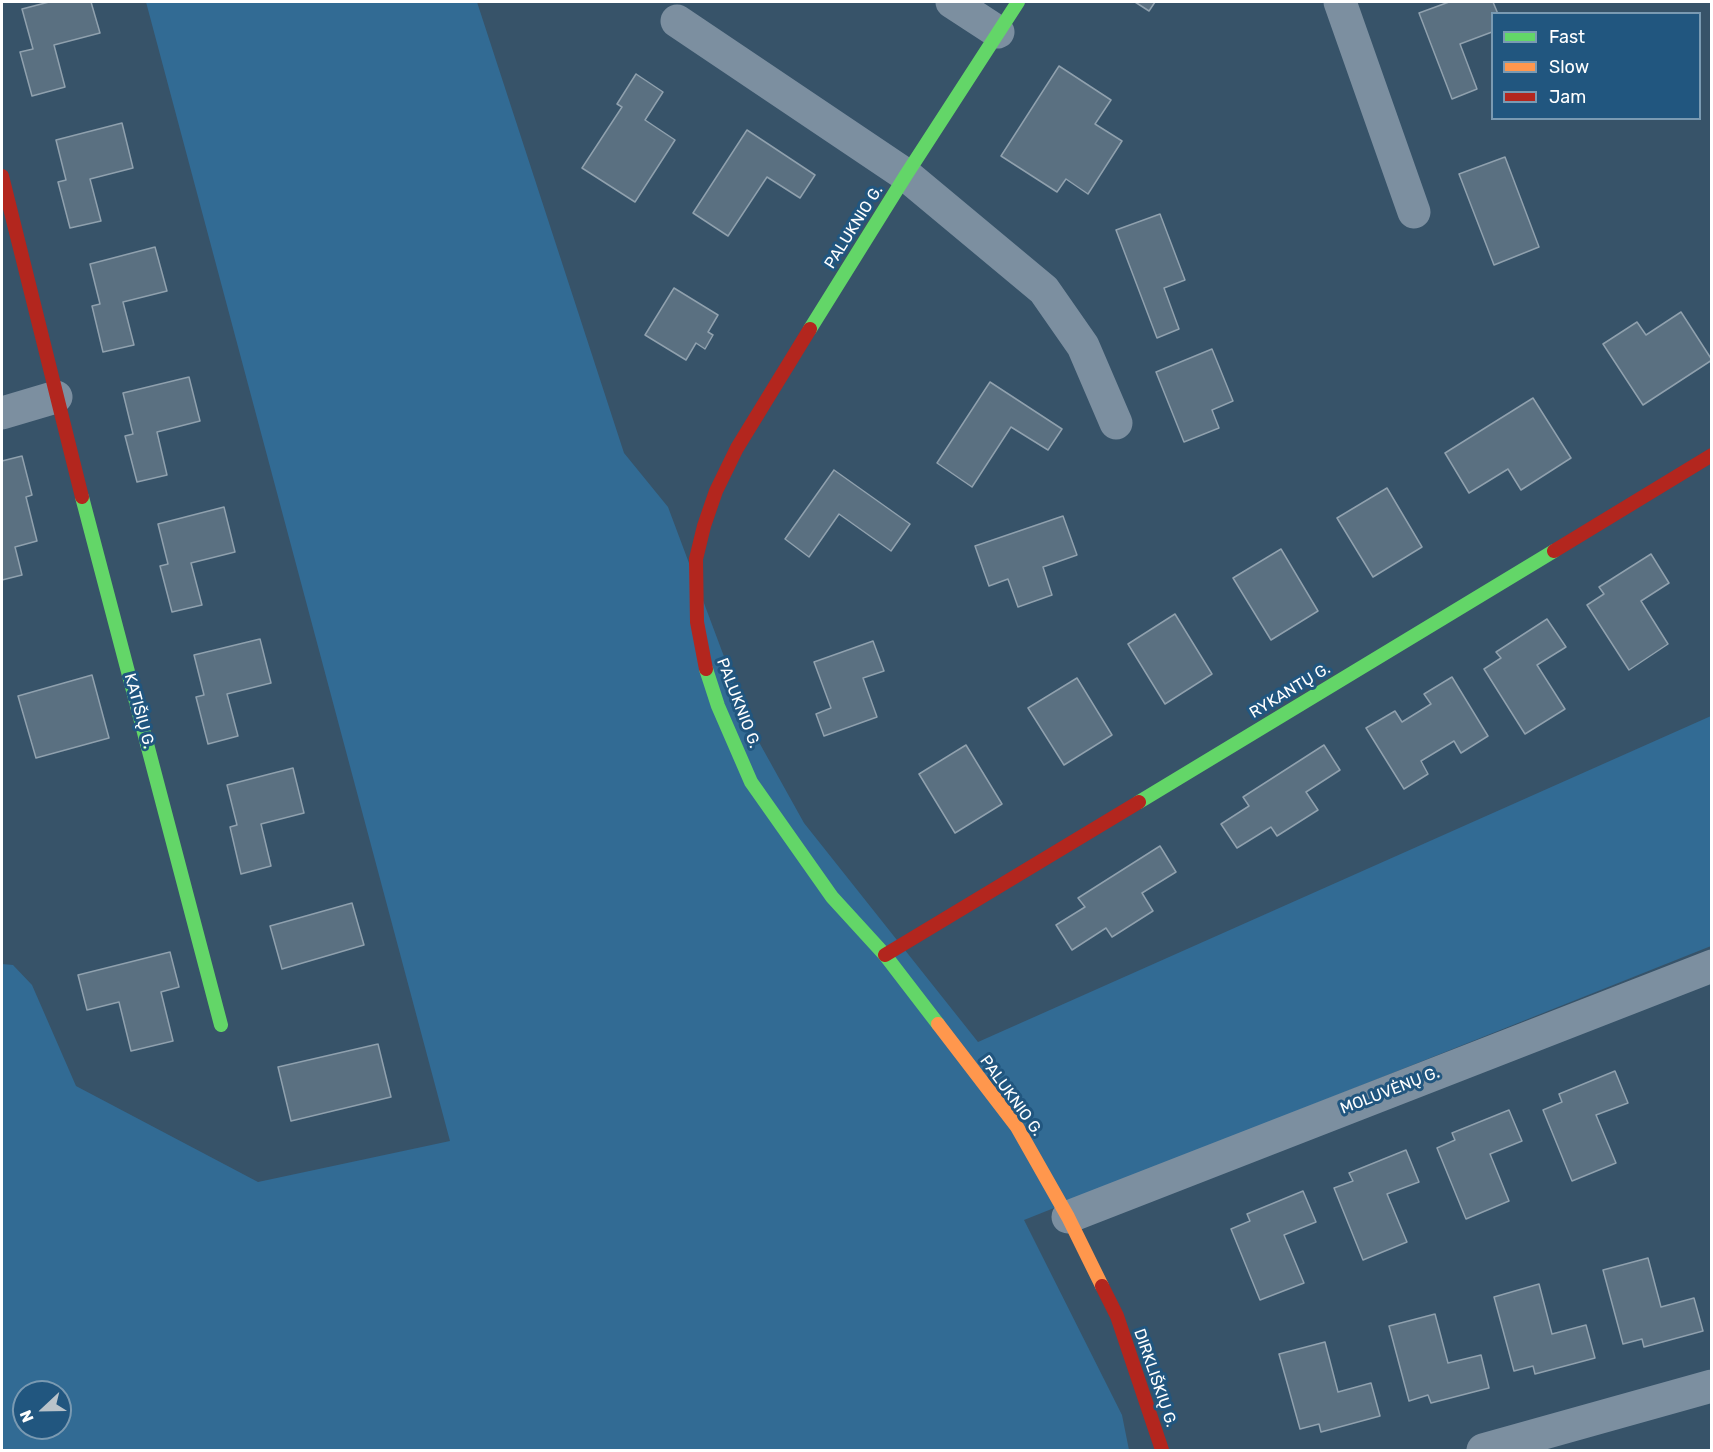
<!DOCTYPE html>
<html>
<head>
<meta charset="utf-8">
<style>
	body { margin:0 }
	#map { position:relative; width:1713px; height:1452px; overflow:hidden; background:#375369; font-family:Rubik,sans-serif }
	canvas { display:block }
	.frame { position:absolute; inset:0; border:3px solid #fff; pointer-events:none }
	.legend { position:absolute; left:1491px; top:12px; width:210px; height:108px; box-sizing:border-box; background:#21567f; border:2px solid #7a9ab2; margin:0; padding:8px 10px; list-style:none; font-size:18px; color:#fff }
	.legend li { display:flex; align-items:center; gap:12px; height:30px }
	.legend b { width:30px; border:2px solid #7a9ab2 }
	.north { position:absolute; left:12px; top:1380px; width:60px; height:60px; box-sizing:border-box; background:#21567f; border:2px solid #7a9ab2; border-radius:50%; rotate:248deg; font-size:16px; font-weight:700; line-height:24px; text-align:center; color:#fff }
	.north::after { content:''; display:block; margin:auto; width:21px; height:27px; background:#b9c3ca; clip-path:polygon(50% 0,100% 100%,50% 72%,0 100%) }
</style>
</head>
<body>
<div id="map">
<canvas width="1713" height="1452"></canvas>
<div class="frame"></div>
<ul class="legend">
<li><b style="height:8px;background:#63d668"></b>Fast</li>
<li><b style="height:8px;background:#ff974d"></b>Slow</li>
<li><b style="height:8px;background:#b3261e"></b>Jam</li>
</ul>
<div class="north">N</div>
</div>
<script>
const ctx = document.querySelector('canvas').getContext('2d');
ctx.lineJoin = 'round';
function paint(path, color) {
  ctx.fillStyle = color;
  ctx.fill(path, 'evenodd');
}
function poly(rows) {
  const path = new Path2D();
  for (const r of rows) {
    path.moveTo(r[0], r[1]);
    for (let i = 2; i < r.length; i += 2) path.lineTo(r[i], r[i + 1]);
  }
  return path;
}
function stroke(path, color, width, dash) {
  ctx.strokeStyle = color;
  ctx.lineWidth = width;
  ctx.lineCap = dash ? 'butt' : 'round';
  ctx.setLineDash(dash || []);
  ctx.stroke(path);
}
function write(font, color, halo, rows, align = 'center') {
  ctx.font = font + ' Rubik,sans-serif';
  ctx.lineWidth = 6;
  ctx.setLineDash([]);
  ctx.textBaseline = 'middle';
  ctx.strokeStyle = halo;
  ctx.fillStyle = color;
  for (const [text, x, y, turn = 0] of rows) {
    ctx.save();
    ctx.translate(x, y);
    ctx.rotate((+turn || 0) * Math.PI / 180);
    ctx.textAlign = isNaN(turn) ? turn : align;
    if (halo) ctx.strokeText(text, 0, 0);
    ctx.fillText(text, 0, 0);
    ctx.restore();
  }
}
paint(poly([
	[146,2,477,2,624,453,668,507,750,726,804,823,978,1042,1711,716,1711,946,1024,1220,1122,1415,1129,1450,2,1450,2,964,13,965,32,985,76,1086,258,1182,450,1141],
	[24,1392,60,1392,60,1428,24,1428]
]), '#326b94');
const building = poly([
	[49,2,91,2,100,33,54,45,65,87,32,96,20,52,33,49,22,9,49,2],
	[1135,2,1155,2,1149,11,1135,2],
	[1449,2,1493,2,1498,14,1492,14,1492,32,1460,44,1477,89,1452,99,1419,13,1449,2],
	[1059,66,1111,100,1095,124,1122,141,1088,194,1066,179,1057,192,1001,156,1059,66],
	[636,74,663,92,645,120,675,140,635,202,582,168,622,107,617,104,636,74],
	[122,123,133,168,90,179,101,221,70,228,58,182,66,180,56,140,122,123],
	[747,130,815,175,800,198,767,177,728,236,693,213,747,130],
	[1505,157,1539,247,1494,265,1459,174,1505,157],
	[1160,214,1185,280,1164,288,1179,329,1157,338,1116,230,1160,214],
	[155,247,167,291,123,302,134,345,103,352,92,306,100,304,90,264,155,247],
	[674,288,718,315,708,332,713,335,705,349,696,343,686,360,645,335,674,288],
	[1681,312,1712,360,1643,405,1603,344,1637,322,1646,335,1681,312],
	[1212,349,1233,401,1212,410,1219,428,1184,442,1156,372,1212,349],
	[189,377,200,421,157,432,167,475,137,482,125,436,133,434,123,393,189,377],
	[990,382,1062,429,1048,450,1011,427,972,487,937,463,990,382],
	[1533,398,1571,458,1521,490,1508,469,1469,493,1445,453,1533,398],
	[22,456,32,495,26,497,37,541,15,547,22,575,2,580,2,461,22,456],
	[834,470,910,524,891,551,839,514,809,557,785,539,834,470],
	[1387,488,1422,547,1373,577,1337,518,1387,488],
	[224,507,235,552,191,563,202,605,172,612,160,566,168,564,158,524,224,507],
	[1063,516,1077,555,1043,567,1052,595,1018,607,1008,579,989,586,975,546,1063,516],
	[1281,549,1318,611,1271,640,1233,578,1281,549],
	[1651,554,1669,583,1641,601,1668,644,1629,670,1587,605,1604,594,1599,587,1651,554],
	[1175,614,1212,674,1165,704,1128,644,1175,614],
	[1547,619,1566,647,1537,665,1565,709,1525,734,1484,669,1501,658,1496,652,1547,619],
	[260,639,271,683,227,694,238,736,208,744,196,697,204,695,194,655,260,639],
	[873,641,884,671,863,678,877,717,824,736,816,714,831,708,814,662,873,641],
	[92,675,109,738,36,758,18,696,92,675],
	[1452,677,1488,736,1461,753,1454,741,1421,761,1428,774,1404,789,1366,728,1395,711,1402,722,1431,704,1424,694,1452,677],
	[1077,678,1112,735,1064,765,1028,708,1077,678],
	[966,745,1002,804,955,833,919,774,966,745],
	[1324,745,1340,770,1306,792,1318,810,1277,836,1271,827,1237,848,1221,824,1249,806,1243,797,1324,745],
	[293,768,304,813,261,824,271,866,241,874,230,827,237,825,227,785,293,768],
	[1160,846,1176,872,1142,893,1153,911,1112,937,1106,928,1072,950,1056,925,1085,907,1078,898,1160,846],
	[352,903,364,945,282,969,270,926,352,903],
	[170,952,179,987,161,992,173,1041,131,1051,119,1002,87,1010,78,975,170,952],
	[378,1044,391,1097,291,1121,278,1067,378,1044],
	[1615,1071,1628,1103,1596,1115,1616,1163,1572,1181,1543,1110,1562,1102,1559,1094,1615,1071],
	[1509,1110,1522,1141,1490,1154,1509,1201,1466,1219,1437,1148,1455,1140,1452,1133,1509,1110],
	[1406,1150,1419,1182,1387,1194,1407,1242,1363,1260,1334,1188,1353,1181,1349,1173,1406,1150],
	[1303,1191,1316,1222,1284,1235,1304,1283,1260,1300,1231,1229,1250,1221,1247,1214,1303,1191],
	[1648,1258,1661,1307,1694,1298,1703,1331,1644,1347,1642,1339,1623,1344,1603,1270,1648,1258],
	[1539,1284,1552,1334,1586,1325,1595,1358,1535,1374,1533,1366,1514,1371,1494,1297,1539,1284],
	[1435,1314,1448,1363,1481,1355,1489,1388,1431,1403,1428,1395,1409,1401,1389,1326,1435,1314],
	[1325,1342,1338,1392,1371,1383,1380,1416,1321,1432,1319,1424,1300,1429,1279,1354,1325,1342]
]);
paint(building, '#5a7081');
stroke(building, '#90a1ae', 1.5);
stroke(poly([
	[952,2,998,32],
	[1340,2,1414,212],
	[677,21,906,175,1044,290,1083,346,1116,423],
	[2,413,56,397],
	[1068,1217,1712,966],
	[1483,1450,1712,1386]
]), '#7c8fa0', 33);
stroke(poly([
	[810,329,906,175,1018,2],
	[82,497,221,1025],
	[706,669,718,706,751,782,832,897,885,955,938,1024],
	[1139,802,1554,551]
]), '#63d668', 14);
stroke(poly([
	[938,1024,1017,1127,1068,1217,1102,1286]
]), '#ff974d', 14);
stroke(poly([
	[2,176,82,497],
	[1554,551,1712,455],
	[706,669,697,622,696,559,704,526,716,491,737,448,810,329],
	[885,955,1139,802],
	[1102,1286,1117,1316,1162,1450]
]), '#b3261e', 14);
write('16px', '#fff', '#21567f', [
	["PALUKNIO G.",854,227,-58],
	["RYKANTŲ G.",1290,691,-31],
	["PALUKNIO G.",738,703,69],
	["KATIŠIŲ G.",139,711,75],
	["MOLUVĖNŲ G.",1390,1091,-21],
	["PALUKNIO G.",1011,1096,54],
	["DIRKLIŠKIŲ G.",1155,1378,71]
]);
</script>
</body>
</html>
